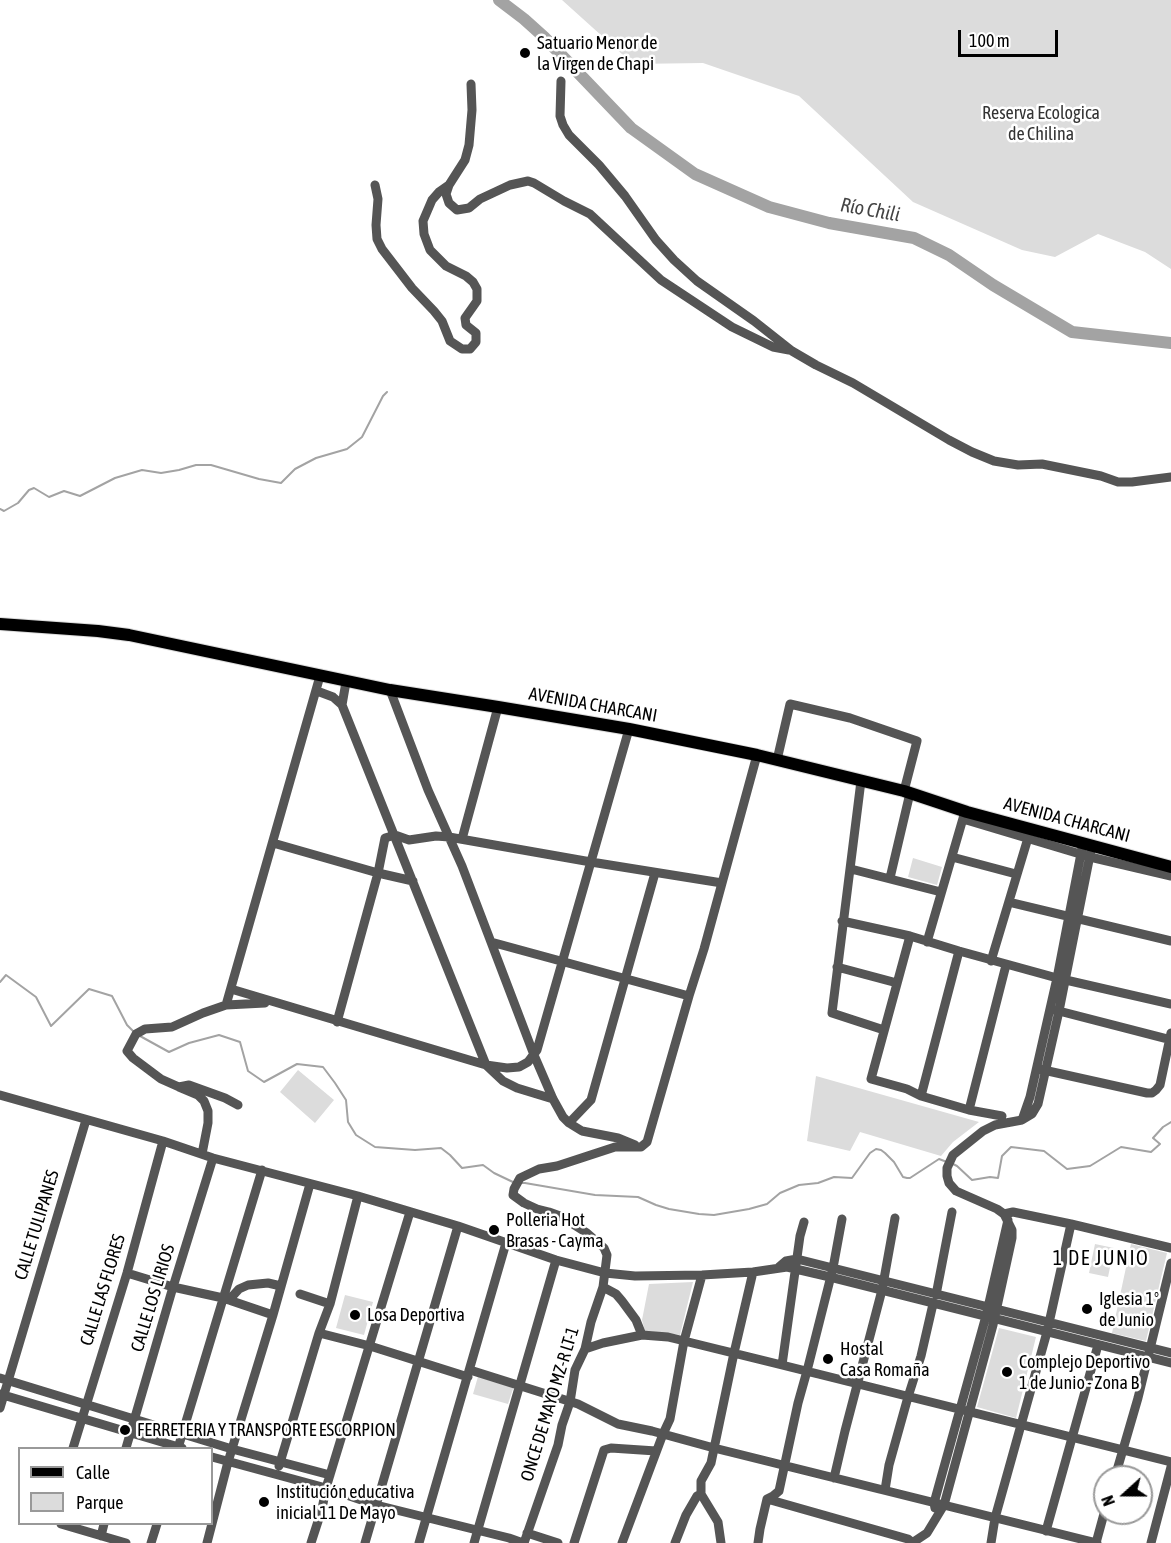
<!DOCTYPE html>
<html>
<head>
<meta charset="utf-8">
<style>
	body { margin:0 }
	#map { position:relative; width:1171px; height:1543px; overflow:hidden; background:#fff; font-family:"Asap Condensed",sans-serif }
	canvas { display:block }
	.legend { position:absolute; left:18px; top:1447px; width:195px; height:78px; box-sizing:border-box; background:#fff; border:2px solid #999; margin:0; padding:8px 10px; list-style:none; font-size:18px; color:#000 }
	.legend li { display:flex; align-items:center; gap:12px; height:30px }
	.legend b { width:30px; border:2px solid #999 }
	.north { position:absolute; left:1093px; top:1465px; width:60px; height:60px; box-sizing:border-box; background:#fff; border:2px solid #999; border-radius:50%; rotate:249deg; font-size:16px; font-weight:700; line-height:24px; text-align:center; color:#000 }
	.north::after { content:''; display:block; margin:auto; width:21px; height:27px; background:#000; clip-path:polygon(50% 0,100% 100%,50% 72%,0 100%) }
	.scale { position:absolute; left:958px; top:30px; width:100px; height:27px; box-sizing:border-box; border:3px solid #000; border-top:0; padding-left:8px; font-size:18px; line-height:21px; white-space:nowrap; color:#000; -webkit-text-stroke:4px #fff; paint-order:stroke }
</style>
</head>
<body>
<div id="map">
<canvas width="1171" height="1543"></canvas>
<ul class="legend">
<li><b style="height:8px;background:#000"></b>Calle</li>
<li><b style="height:16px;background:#dcdcdc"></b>Parque</li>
</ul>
<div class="north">N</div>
<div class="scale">100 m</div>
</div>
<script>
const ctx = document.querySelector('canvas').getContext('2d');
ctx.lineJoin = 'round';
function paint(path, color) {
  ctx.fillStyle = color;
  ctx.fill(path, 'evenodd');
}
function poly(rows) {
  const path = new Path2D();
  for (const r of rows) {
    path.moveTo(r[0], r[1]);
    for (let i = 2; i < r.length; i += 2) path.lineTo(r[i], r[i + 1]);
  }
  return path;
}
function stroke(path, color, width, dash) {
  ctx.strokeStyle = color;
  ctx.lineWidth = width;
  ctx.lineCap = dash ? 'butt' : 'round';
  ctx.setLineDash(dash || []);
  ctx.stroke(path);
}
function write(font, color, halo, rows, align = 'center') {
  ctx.font = font + ' "Asap Condensed",sans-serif';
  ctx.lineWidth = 5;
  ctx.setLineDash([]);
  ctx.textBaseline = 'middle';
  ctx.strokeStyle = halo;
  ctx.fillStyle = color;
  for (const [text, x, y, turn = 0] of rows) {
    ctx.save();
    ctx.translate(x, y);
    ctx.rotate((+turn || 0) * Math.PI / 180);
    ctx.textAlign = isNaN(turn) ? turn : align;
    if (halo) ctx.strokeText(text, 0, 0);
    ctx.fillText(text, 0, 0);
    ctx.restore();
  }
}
paint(poly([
	[562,0,1171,0,1171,269,1145,252,1098,234,1055,257,1022,250,913,202,799,96,703,63,633,64],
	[913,858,942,867,937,885,908,877],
	[298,1070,334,1100,315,1123,280,1092],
	[816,1076,979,1122,953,1142,941,1156,860,1132,850,1151,807,1141],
	[1095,1244,1114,1248,1108,1277,1089,1273],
	[1131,1244,1167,1253,1146,1341,1112,1333],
	[693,1282,680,1335,645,1331,642,1320,649,1284],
	[345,1295,373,1302,364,1335,336,1328],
	[999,1328,1036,1337,1016,1418,977,1407],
	[479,1373,516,1380,508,1404,473,1394]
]), '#dcdcdc');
stroke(poly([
	[0,509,4,511,18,503,29,490,34,488,49,497,64,491,80,496,115,478,142,470,161,473,179,470,196,465,211,465,259,479,281,483,295,469,316,458,347,449,362,437,383,396,387,392],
	[0,982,6,975,36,997,51,1026,89,989,112,996,127,1025,135,1033],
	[140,1036,169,1052,189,1043,219,1035,240,1042,248,1071,264,1082,297,1064,323,1067,335,1083,346,1100,348,1122,356,1135,375,1147,415,1150,441,1148,450,1155,462,1168,483,1165,494,1173,515,1183],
	[953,1164,957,1166,972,1180,990,1177,998,1178,1002,1156,1011,1147,1044,1151,1067,1169,1090,1166,1121,1147,1151,1152,1160,1144,1153,1138,1163,1127,1171,1122],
	[521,1183,525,1183,595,1195,638,1197,656,1205,669,1209,699,1214,714,1215,749,1209,767,1204,780,1193,799,1185,818,1183,834,1177,852,1178,870,1153,876,1149,881,1150,885,1153,894,1162,903,1177,907,1178,910,1178,939,1159,947,1162]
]), '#a3a3a3', 2);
stroke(poly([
	[499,0,524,19,544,37,631,128,695,174,769,207,829,223,914,238,949,255,993,285,1072,332,1171,343]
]), '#a3a3a3', 12);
const major = poly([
	[0,624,98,631,129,635,390,690,498,707,629,729,757,755,904,791,967,812,1171,867]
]);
stroke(major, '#dbdbdb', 14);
stroke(poly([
	[561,81,560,116,563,125,569,135,599,165,625,196,656,240,674,260,697,281,754,321,792,351,816,365,853,383,949,440,972,452,994,461,1018,465,1042,464,1101,476,1118,482,1132,482,1171,477],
	[471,84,472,110,469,145,465,160,449,185,446,194,449,203,457,210,469,208,480,199,510,185,528,181,534,183,564,201,590,214,661,280,732,327,773,347,789,350],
	[375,185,378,199,376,225,377,239,382,249,412,288,434,311,442,321,450,341,462,349,470,349,476,342,476,333,466,325,465,318,477,301,477,289,473,282,466,276,446,266,430,250,424,234,423,221,432,200,439,192,449,185],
	[390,690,428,790,462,866,534,1055,553,1099,563,1117,569,1123,582,1131,618,1138,635,1145],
	[317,691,333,697,342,705,486,1065,503,1081,517,1088,553,1099],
	[342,705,346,682],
	[777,760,790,704,850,718,917,741,904,791],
	[861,781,832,1013,884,1030],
	[963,819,1090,857,1171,876],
	[462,839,498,707],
	[273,843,378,873,413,881],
	[952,857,1016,874],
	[851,869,941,892],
	[890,878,910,793],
	[1009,902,1171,941],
	[842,921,910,936,959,951,1057,978,1171,1004],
	[910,936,871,1079,907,1089,921,1096,969,1110,1006,965],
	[491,942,689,996],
	[927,942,964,815],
	[991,961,1028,838],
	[837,967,897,983],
	[231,989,486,1065,507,1068,519,1067,528,1062,537,1050,629,729],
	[226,1005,320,676],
	[1055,1010,1171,1040],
	[337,1022,378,873,385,838,395,835,409,840,436,836,449,837,591,862,722,883],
	[1039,1069,1147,1093,1152,1093,1156,1090,1160,1085,1171,1033],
	[179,1087,198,1095,204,1101,208,1111,208,1123,202,1154],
	[0,1095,163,1141,213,1158,358,1196,458,1226,556,1260,605,1273,635,1276,702,1275,753,1272,787,1267,830,1277,1171,1363],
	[921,1096,959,951],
	[238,1105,225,1098,189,1085,179,1087,161,1079,133,1058,127,1051,136,1034,145,1029,172,1027,203,1013,226,1005,265,1003],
	[969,1110,1002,1116],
	[1022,1120,1030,1097,1057,978,1083,843],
	[569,1123,591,1100,655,873],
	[1004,1214,1013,1212,1071,1224,1171,1248],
	[804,1222,800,1236,782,1365,1171,1462],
	[779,1267,786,1261,797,1259,1171,1353],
	[127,1273,173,1287,223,1298,273,1315],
	[603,1287,616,1294,622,1301,636,1320,642,1335],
	[300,1294,330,1304],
	[936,1295,952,1212],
	[229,1300,239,1289,248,1285,268,1283,281,1286],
	[319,1333,370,1346,468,1377],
	[585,1349,603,1343,642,1335,668,1337,782,1365],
	[470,1370,578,1404,618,1424,652,1431,714,1448,1097,1543],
	[0,1378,232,1449,330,1475],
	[0,1394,182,1448],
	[0,1408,86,1120],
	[73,1448,127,1273,163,1141],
	[126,1448,173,1287,213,1158],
	[178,1448,262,1170],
	[212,1457,326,1488,376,1505,509,1538,523,1543],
	[279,1466,319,1333,330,1304,358,1196],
	[1115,1477,1138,1398,1171,1263],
	[834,1478,845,1431,882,1290,895,1218],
	[885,1490,889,1465,908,1397,921,1356,933,1304],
	[767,1499,773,1496,779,1491,798,1403,807,1371,833,1268,842,1219],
	[767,1499,908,1539,913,1543],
	[935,1508,934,1503,986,1316,1008,1220],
	[61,1524,126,1543],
	[1046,1531,1098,1345],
	[527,1533,558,1543],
	[101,1536,104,1524],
	[151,1543,157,1524],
	[207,1543,228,1462,273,1315,310,1184],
	[311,1543,322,1509,326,1488,410,1212],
	[365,1543,458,1226],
	[419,1543,506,1243],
	[474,1543,556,1260],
	[524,1543,558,1445,562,1425,570,1402,575,1370,585,1349,591,1322,603,1287,607,1255,604,1248,587,1233,560,1216,549,1212,537,1209,524,1203,513,1195,514,1189,520,1178,539,1169,557,1166,615,1147,641,1147,647,1142,689,996,704,949,757,755],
	[574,1543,604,1450,611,1448,656,1451],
	[622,1543,663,1434,670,1419,684,1341,702,1275],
	[675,1543,686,1515,697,1496,701,1494],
	[721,1543,718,1522,701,1494,701,1481,711,1463,734,1353,753,1272],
	[758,1543,760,1529,767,1499],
	[912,1543,927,1533,944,1505,993,1325,1012,1238,1012,1230,1004,1214,997,1209,956,1191,949,1183,947,1176,947,1168,953,1155,983,1131,995,1125,1022,1120,1032,1114,1038,1104,1059,1011,1092,845],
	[991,1543,995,1518,1047,1332,1071,1224],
	[1096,1543,1105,1510],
	[1151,1543,1171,1467]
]), '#555', 9);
stroke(major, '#000', 12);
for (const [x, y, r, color] of [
	[525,53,6,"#000"],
	[494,1230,6,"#000"],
	[1087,1309,6,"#000"],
	[355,1315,6,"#000"],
	[828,1359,6,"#000"],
	[1007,1372,6,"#000"],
	[125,1430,6,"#000"],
	[264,1502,6,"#000"]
]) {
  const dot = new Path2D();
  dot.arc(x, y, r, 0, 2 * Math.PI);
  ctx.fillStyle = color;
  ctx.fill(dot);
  stroke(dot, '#fff', 2);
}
write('18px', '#000', '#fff', [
	["Satuario Menor de",537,43],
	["la Virgen de Chapi",537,64],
	["Polleria Hot",506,1220],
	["Brasas - Cayma",506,1241],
	["Iglesia 1º",1099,1299],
	["de Junio",1099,1320],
	["Losa Deportiva",367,1315],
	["Hostal",840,1349],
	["Casa Romaña",840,1370],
	["Complejo Deportivo",1019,1362],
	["1 de Junio - Zona B",1019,1383],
	["FERRETERIA Y TRANSPORTE ESCORPION",137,1430],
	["Institución educativa",276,1492],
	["inicial 11 De Mayo",276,1513]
], 'left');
write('18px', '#333', '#fff', [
	["Reserva Ecologica",1041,113],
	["de Chilina",1041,134]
]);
write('18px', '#000', '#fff', [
	["AVENIDA CHARCANI",593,705,10],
	["AVENIDA CHARCANI",1067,820,15],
	["CALLE TULIPANES",37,1225,-73],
	["CALLE LAS FLORES",103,1290,-73],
	["CALLE LOS LIRIOS",153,1298,-73],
	["ONCE DE MAYO MZ-R LT-1",550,1404,-73]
]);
write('italic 20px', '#444', '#fff', [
	["Río Chili",870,210,10]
]);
ctx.letterSpacing = '1.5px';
write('20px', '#000', '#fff', [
	["1 DE JUNIO",1101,1259]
]);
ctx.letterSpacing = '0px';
</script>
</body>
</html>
